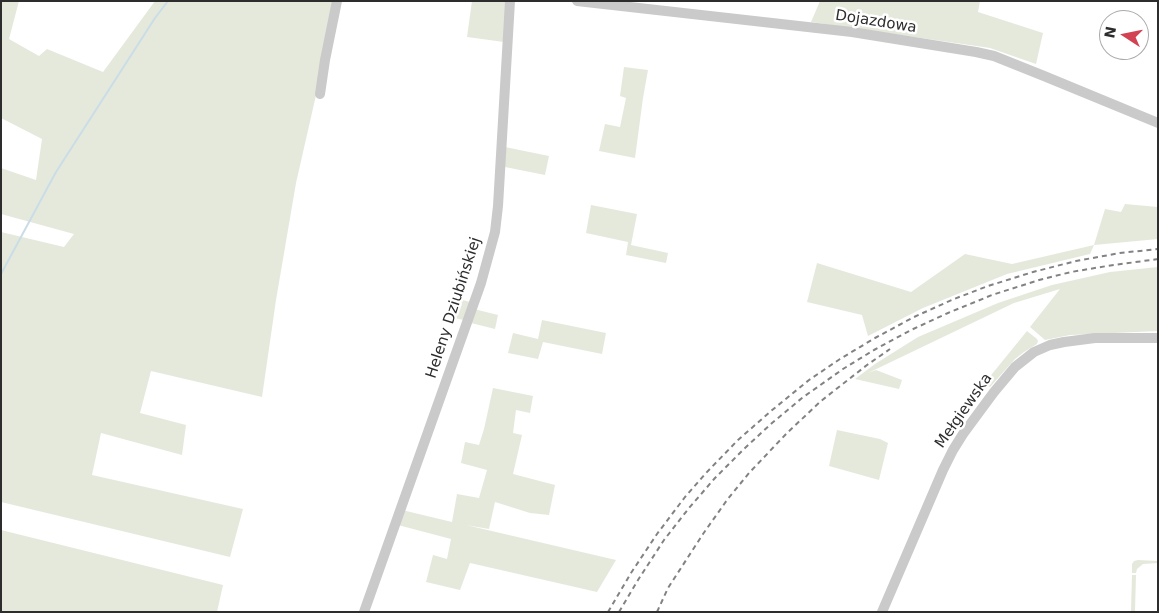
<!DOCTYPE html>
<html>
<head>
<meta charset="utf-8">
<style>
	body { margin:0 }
	#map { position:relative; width:1159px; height:613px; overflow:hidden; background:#fff; font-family:"DejaVu Sans",sans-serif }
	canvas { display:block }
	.frame { position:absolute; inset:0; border:2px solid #2d2d2d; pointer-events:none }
	.north { position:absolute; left:1099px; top:10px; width:50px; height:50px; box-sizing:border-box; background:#fff; border:1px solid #ababab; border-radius:50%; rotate:281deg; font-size:14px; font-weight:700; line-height:20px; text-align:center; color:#2d2d2d }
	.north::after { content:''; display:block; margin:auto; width:18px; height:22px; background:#d24253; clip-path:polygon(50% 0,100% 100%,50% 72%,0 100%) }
</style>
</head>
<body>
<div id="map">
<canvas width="1159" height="613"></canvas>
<div class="frame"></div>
<div class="north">N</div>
</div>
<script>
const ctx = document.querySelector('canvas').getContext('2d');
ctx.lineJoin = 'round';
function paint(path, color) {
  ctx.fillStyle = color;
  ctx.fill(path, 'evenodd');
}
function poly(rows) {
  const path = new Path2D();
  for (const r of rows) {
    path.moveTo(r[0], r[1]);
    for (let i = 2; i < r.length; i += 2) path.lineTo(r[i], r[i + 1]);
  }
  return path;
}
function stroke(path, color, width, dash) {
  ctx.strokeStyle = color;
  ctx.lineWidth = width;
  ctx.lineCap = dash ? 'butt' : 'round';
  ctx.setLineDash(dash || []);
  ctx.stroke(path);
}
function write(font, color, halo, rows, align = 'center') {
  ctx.font = font + ' "DejaVu Sans",sans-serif';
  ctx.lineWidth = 5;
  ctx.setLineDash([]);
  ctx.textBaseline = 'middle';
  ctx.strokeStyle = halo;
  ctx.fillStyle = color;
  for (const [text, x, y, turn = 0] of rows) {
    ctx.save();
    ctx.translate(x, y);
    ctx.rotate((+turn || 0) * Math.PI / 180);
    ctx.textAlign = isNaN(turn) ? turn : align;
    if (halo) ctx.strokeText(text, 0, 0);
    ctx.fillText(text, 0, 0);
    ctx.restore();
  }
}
paint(poly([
	[1,1,19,1,9,39,39,56,47,49,103,72,155,1,335,1,319,82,296,183,276,300,262,397,151,371,140,413,186,425,182,455,101,433,92,475,243,509,230,557,1,502,1,232,64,247,74,234,1,214,1,168,36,180,42,139,1,118],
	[472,1,506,1,504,42,467,37],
	[820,1,980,1,978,12,1043,33,1036,64,990,48,811,22],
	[624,67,648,70,643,98,635,158,599,151,605,124,620,127,626,98,620,96],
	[505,147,549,156,545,175,505,167],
	[1125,204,1158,207,1158,239,1094,245,1090,254,1007,274,923,308,868,336,862,315,807,302,817,263,911,292,965,254,1012,264,1094,245,1105,209,1121,212],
	[591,205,637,214,631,245,668,253,666,263,626,255,628,242,586,233],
	[1158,267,1158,331,1070,335,1045,340,1030,327,1060,289,1014,303,868,373,876,370,902,380,899,389,855,379,875,364,918,337,998,303,1052,285,1110,272],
	[452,297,470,302,464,320,444,316],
	[474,309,498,315,495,329,471,323],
	[542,320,606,333,602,354,543,342,538,359,508,353,513,333,538,339],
	[1027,331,1037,339,1038,341,1037,344,1024,352,1015,359,990,387,983,385],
	[493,388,533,396,530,413,516,410,513,433,522,435,513,474,555,485,549,515,530,513,495,502,489,529,466,525,616,560,597,592,470,563,460,590,426,582,433,555,447,559,451,539,398,525,402,510,452,522,457,494,479,498,487,470,461,463,465,442,479,445,484,429],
	[837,430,880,439,888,443,879,480,829,466],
	[1,530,223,585,217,612,1,612],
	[1138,560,1158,561,1158,563,1143,564,1137,569,1136,573,1132,573,1132,564,1134,561],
	[1132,575,1136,575,1135,611,1131,611]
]), '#e4e9dc');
stroke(poly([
	[1,274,56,172,155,18,168,1]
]), '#cadde7', 2);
stroke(poly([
	[577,1,852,32,976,52,994,56,1044,76,1158,123],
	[320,94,325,60,337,1],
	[364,612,481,283,495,232,498,206,510,1],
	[882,612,943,470,953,450,963,434,994,392,1015,367,1034,352,1050,345,1064,342,1095,338,1158,338]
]), '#cacaca', 10);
stroke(poly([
	[608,612,631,573,657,534,685,497,706,473,738,440,771,411,809,380,840,359,875,338,914,317,954,299,988,286,1033,272,1076,261,1120,253,1158,249],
	[619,612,638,580,664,540,689,508,715,478,745,448,772,423,802,398,843,369,874,350,911,330,948,313,992,295,1039,280,1071,272,1107,266,1158,259],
	[657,612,668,588,703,534,727,500,749,473,787,433,821,401,867,365,890,349]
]), '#828282', 2, [5, 4]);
write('15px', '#2d2d2d', '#fff', [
	["Dojazdowa",876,22,9],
	["Heleny Dziubińskiej",454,308,-72],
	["Mełgiewska",964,411,-55]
]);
</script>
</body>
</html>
